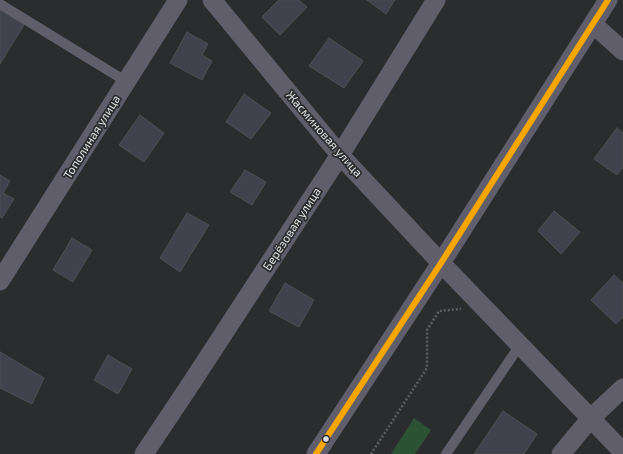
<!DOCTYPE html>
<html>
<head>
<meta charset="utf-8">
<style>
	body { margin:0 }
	canvas { display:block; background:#2b2c2d }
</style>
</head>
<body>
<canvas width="623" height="454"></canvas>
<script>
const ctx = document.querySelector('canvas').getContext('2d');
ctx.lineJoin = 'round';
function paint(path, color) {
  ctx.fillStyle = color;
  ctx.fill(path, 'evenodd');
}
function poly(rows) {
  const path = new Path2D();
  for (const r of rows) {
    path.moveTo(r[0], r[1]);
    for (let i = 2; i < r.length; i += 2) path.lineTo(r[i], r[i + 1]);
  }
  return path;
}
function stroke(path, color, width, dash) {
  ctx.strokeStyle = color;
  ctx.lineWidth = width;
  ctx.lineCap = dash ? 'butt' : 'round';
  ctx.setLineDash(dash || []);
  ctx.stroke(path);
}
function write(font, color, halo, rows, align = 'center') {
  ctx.font = font + ' "Exo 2",sans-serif';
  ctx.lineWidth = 3.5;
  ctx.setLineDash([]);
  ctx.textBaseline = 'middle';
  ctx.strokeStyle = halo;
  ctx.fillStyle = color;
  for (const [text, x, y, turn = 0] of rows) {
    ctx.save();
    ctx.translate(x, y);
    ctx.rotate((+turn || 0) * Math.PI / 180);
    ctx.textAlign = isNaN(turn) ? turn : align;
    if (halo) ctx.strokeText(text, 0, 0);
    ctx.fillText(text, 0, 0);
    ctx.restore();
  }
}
paint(poly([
	[414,418,431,430,415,454,391,454]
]), '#2c5236');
const building = poly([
	[279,0,299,0,307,7,280,35,262,17,279,0],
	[367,0,395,0,386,14,367,0],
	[0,9,24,25,0,64,0,9],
	[187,32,208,44,202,55,212,61,202,80,170,63,187,32],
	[329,38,363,61,344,88,309,66,329,38],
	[244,94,271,113,251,139,226,122,244,94],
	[140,115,164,133,144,162,119,145,140,115],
	[617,128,623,133,623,167,617,175,594,159,617,128],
	[245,170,266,182,252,205,230,192,245,170],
	[0,175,10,181,3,193,14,199,2,218,0,217,0,175],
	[554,211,580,232,561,254,538,231,554,211],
	[187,213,209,225,180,272,160,258,187,213],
	[72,238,92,250,73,282,53,270,72,238],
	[614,275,623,283,623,317,616,324,591,300,614,275],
	[285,283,314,300,299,327,269,311,285,283],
	[0,352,44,378,32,404,0,388,0,352],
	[108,355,132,369,118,394,94,380,108,355],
	[503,411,537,434,524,454,474,454,503,411]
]);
paint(building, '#40434e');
stroke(building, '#4e4f50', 1);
stroke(poly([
	[371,454,427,368,427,330,439,311,461,309]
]), '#5e5d65', 2.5, [2, 2]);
stroke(poly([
	[0,4,127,82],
	[446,454,520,345]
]), '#615e6c', 10);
stroke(poly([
	[212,0,340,155,441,263,623,452],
	[593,24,623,51],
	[0,281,178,0],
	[144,454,192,382,340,155,436,0],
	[316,454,441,263,608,0],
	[561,454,591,418,623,388]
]), '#615e6c', 19);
stroke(poly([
	[316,454,441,263,608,0]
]), '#f7a600', 6);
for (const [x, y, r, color] of [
	[326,439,3.5,"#e1e2e3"]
]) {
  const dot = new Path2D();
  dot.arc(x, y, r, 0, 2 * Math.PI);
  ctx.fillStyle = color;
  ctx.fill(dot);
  stroke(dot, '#2a2b2e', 1.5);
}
write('12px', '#e1e2e3', '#2a2b2e', [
	["Жасминовая улица",324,134,49],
	["Тополиная улица",92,137,-58],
	["Берёзовая улица",292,229,-57]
]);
</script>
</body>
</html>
